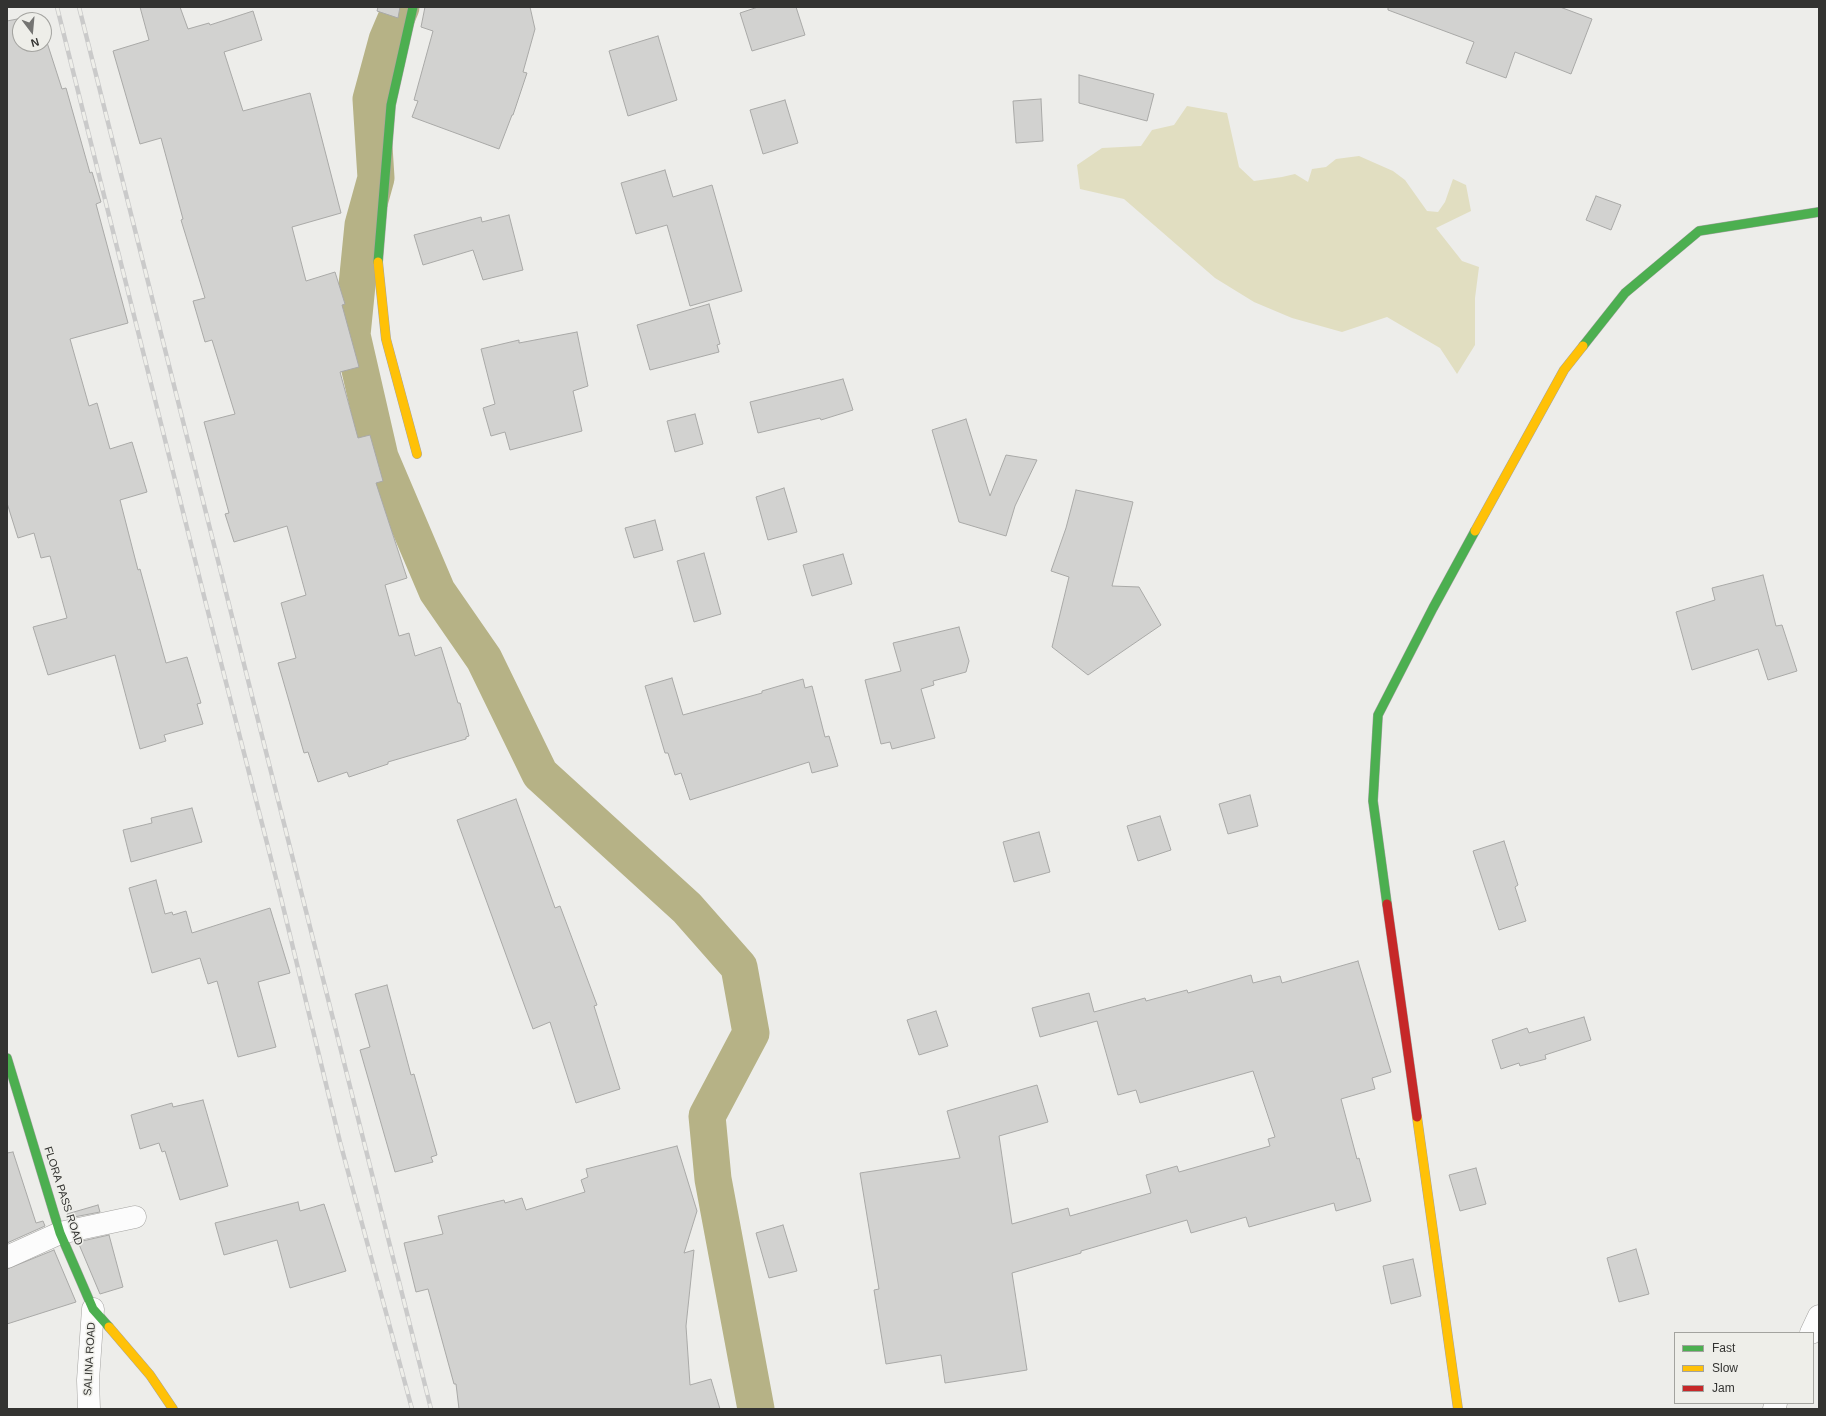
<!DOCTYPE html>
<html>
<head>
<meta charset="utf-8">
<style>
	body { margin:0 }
	#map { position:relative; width:1826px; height:1416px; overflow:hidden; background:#ededea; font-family:Helvetica,sans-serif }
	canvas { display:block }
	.frame { position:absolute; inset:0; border:8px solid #333331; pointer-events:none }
	.legend { position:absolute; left:1674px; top:1332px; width:140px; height:72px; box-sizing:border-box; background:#eeeee9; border:1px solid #a3a39f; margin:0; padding:5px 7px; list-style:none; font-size:12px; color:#333331 }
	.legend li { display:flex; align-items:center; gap:8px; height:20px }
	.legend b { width:20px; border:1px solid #a3a39f }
	.north { position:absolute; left:12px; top:12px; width:40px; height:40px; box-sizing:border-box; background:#eeeee9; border:1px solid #a3a39f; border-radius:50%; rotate:164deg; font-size:11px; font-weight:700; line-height:16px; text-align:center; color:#333331 }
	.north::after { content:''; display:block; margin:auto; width:14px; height:18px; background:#747472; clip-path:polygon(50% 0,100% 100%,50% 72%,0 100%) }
</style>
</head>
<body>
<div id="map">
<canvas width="1826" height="1416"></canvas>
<div class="frame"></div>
<ul class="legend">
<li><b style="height:5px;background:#4caf50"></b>Fast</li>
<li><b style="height:5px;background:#ffc107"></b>Slow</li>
<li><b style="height:5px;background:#c62828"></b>Jam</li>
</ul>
<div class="north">N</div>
</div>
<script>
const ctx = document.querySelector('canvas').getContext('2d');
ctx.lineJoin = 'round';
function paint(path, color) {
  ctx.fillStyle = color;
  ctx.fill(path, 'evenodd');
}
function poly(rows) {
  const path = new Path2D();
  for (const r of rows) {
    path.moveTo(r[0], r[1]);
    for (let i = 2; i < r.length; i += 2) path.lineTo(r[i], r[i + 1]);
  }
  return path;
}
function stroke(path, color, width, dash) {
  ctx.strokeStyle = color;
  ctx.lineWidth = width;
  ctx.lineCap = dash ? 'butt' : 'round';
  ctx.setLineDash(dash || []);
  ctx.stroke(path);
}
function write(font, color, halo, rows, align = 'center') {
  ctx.font = font + ' Helvetica,sans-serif';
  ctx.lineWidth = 3;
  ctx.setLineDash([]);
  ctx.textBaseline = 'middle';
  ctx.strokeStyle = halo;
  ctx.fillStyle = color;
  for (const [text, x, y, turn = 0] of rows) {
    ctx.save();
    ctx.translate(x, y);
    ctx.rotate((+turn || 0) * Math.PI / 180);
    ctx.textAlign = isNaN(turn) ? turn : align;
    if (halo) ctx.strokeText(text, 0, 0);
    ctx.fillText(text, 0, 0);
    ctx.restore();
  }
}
paint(poly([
	[1187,106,1227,113,1239,167,1254,181,1282,177,1295,174,1308,182,1312,169,1326,167,1336,159,1359,156,1393,171,1405,180,1427,211,1438,212,1445,202,1453,179,1466,185,1471,211,1436,228,1462,261,1479,267,1475,298,1475,345,1457,374,1440,348,1387,317,1342,332,1292,318,1254,302,1215,278,1124,199,1080,189,1077,165,1102,148,1141,146,1152,130,1174,125]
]), '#e1dec1');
stroke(poly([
	[401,7,387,40,371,99,376,178,363,225,352,335,380,457,437,591,484,659,540,774,687,908,739,967,751,1033,707,1116,713,1179,756,1409]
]), '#b6b286', 37);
const building = poly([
	[140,7,180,7,188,29,209,23,210,25,253,11,262,40,224,52,243,111,310,93,341,213,292,227,306,281,335,272,345,304,342,305,359,367,340,372,358,438,370,435,383,481,376,483,407,578,385,585,399,636,409,633,415,656,441,647,458,703,460,703,469,736,466,737,466,739,388,762,388,764,349,777,347,772,318,782,308,752,304,753,278,663,296,658,281,603,306,595,287,526,234,542,225,514,229,513,204,422,235,414,212,340,205,342,193,301,205,298,181,220,183,219,161,138,140,144,113,51,149,40,140,7],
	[378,7,400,7,398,18,377,11,378,7],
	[425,7,530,7,535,29,523,72,527,73,513,115,512,115,499,149,412,117,418,101,414,100,433,31,421,27,425,7],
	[758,7,796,7,805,35,752,51,740,13,758,7],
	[1388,7,1560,7,1592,19,1571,74,1515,52,1506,78,1466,63,1474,42,1388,10,1388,7],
	[38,15,40,20,20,20,20,44,44,44,44,33,62,89,66,88,90,173,92,172,101,202,96,204,128,323,70,339,89,406,97,403,110,449,132,442,147,492,120,500,138,570,140,569,166,663,187,657,201,703,197,704,203,724,164,735,166,741,140,749,115,655,48,675,33,627,67,618,50,556,41,558,34,533,18,538,7,503,7,21,38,15],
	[658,36,677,100,628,116,609,51,658,36],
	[1079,75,1154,94,1147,121,1079,103,1079,75],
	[1041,99,1043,141,1016,143,1013,101,1041,99],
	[785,100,798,143,763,154,750,110,785,100],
	[665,170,673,197,712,185,742,291,690,306,667,225,636,234,621,183,665,170],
	[1596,196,1621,205,1611,230,1586,220,1596,196],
	[509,215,523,270,483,280,473,250,423,265,414,235,481,217,482,222,509,215],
	[709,304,720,344,717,345,719,352,650,370,637,325,709,304],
	[577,332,588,386,573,391,582,431,510,450,505,432,491,436,483,408,495,404,481,349,519,340,519,343,577,332],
	[843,379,853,410,821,420,820,418,758,433,750,402,843,379],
	[695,414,703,444,675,452,667,421,695,414],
	[966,419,990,496,1006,455,1037,460,1015,506,1006,536,959,522,932,430,966,419],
	[784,488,797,532,768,540,756,497,784,488],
	[1076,490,1133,502,1112,586,1139,587,1161,625,1088,675,1052,647,1069,577,1051,571,1066,528,1076,490],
	[655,520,663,550,634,558,625,528,655,520],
	[704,553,721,614,694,622,677,561,704,553],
	[843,554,852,584,812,596,803,565,843,554],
	[1763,575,1776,626,1782,625,1797,671,1768,680,1758,649,1692,670,1676,612,1715,600,1712,588,1763,575],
	[959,627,969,661,966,672,933,681,934,685,921,689,935,738,892,749,890,742,881,744,865,680,901,671,893,643,959,627],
	[672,678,683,715,762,693,762,691,803,679,805,688,812,686,825,737,829,736,838,766,812,773,809,762,690,800,681,773,675,775,668,753,665,753,645,686,672,678],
	[1250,795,1258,826,1228,834,1219,804,1250,795],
	[516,799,555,908,560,906,597,1005,594,1006,620,1089,576,1103,550,1022,533,1029,457,820,516,799],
	[192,808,202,842,131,862,123,830,152,823,151,818,192,808],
	[1160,816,1171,850,1138,861,1127,826,1160,816],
	[1039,832,1050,872,1014,882,1003,842,1039,832],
	[1504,841,1518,885,1515,887,1526,921,1499,930,1473,851,1504,841],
	[156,880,165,914,172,912,173,915,186,911,192,933,270,908,290,973,258,982,276,1047,238,1057,217,981,208,984,200,958,152,973,129,888,156,880],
	[1358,961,1391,1072,1372,1078,1375,1089,1341,1099,1357,1159,1359,1158,1371,1201,1336,1211,1334,1203,1249,1227,1246,1217,1191,1233,1187,1220,1081,1251,1081,1253,1012,1273,1027,1370,945,1383,941,1355,886,1364,874,1290,879,1289,860,1173,960,1158,947,1111,1037,1085,1048,1122,999,1136,1012,1224,1068,1208,1070,1216,1151,1193,1146,1175,1177,1166,1179,1172,1270,1146,1268,1139,1275,1137,1253,1071,1140,1103,1136,1090,1118,1095,1097,1021,1040,1037,1032,1008,1089,993,1094,1012,1145,998,1146,1001,1187,990,1188,993,1251,975,1253,983,1280,976,1282,983,1358,961],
	[387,985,411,1075,414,1074,437,1155,431,1157,433,1162,395,1172,360,1050,370,1047,355,994,387,985],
	[936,1011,948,1046,919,1055,907,1020,936,1011],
	[1584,1017,1591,1040,1545,1055,1546,1059,1520,1066,1519,1063,1501,1069,1492,1040,1527,1028,1529,1033,1584,1017],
	[203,1100,228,1186,180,1200,165,1151,162,1152,159,1143,140,1149,131,1115,172,1103,173,1107,203,1100],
	[677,1146,697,1211,684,1253,694,1250,686,1326,690,1385,711,1379,720,1409,459,1409,456,1384,454,1384,428,1289,416,1292,404,1243,443,1234,438,1216,504,1200,505,1203,522,1198,526,1210,585,1192,581,1180,588,1177,586,1169,677,1146],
	[13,1152,36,1223,43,1221,45,1226,7,1243,7,1153,13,1152],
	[1476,1168,1486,1204,1460,1211,1449,1175,1476,1168],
	[298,1202,300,1211,324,1204,346,1271,290,1288,277,1240,224,1255,215,1223,298,1202],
	[98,1205,100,1212,69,1218,67,1214,98,1205],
	[783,1225,797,1271,769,1278,756,1233,783,1225],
	[109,1235,123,1287,100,1294,78,1242,109,1235],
	[1636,1249,1649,1294,1619,1302,1607,1258,1636,1249],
	[54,1250,76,1302,7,1324,7,1269,54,1250],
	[1413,1259,1421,1296,1391,1304,1383,1266,1413,1259]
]);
paint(building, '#d2d2d0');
stroke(building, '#a9a9a7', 1);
const street = poly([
	[7,1257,60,1233,135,1217],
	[1811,1333,1819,1316],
	[89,1409,88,1380,93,1309],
	[1774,1409,1776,1403]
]);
const fast = poly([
	[378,262,391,105,413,7],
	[1583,346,1625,293,1699,231,1819,212],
	[1387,904,1373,801,1378,715,1433,608,1475,531],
	[7,1058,60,1233,93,1309,109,1327]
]);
const slow = poly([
	[378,262,386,339,417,454],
	[1475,531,1564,370,1583,346],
	[1417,1117,1458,1409],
	[109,1327,150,1375,173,1409]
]);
const jam = poly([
	[1387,904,1417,1117]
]);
stroke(street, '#a4a3a1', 23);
stroke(fast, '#a4a3a1', 10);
stroke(slow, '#a4a3a1', 10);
stroke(jam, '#a4a3a1', 10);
stroke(street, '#fcfcfc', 22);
stroke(fast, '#4caf50', 9);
stroke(slow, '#ffc107', 9);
stroke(jam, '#c62828', 9);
const rail = poly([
	[57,7,205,600,281,898,340,1142,412,1409],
	[79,7,431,1409]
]);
stroke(rail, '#cacaca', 4.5);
stroke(rail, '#eeeee9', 3, [9]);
write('11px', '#333331', '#eeeee9', [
	["FLORA PASS ROAD",63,1196,72],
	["SALINA ROAD",90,1359,-87]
]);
</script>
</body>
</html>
